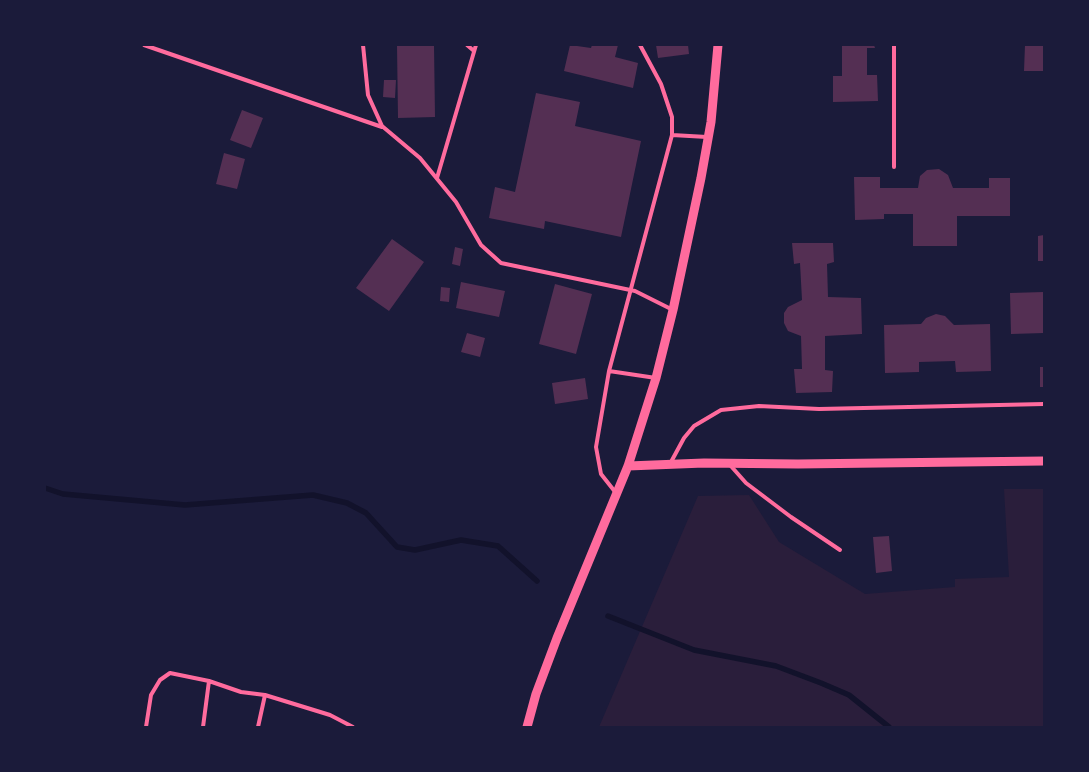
<!DOCTYPE html>
<html>
<head>
<meta charset="utf-8">
<style>
	body { margin:0 }
	#map { position:relative; width:1089px; height:772px; overflow:hidden; background:#1b1b3a; font-family:"IBM Plex Sans",sans-serif }
	canvas { display:block }
	.frame { position:absolute; inset:0; border:46px solid #1b1b3a; pointer-events:none }
</style>
</head>
<body>
<div id="map">
<canvas width="1089" height="772"></canvas>
<div class="frame"></div>
</div>
<script>
const ctx = document.querySelector('canvas').getContext('2d');
ctx.lineJoin = 'round';
function paint(path, color) {
  ctx.fillStyle = color;
  ctx.fill(path, 'evenodd');
}
function poly(rows) {
  const path = new Path2D();
  for (const r of rows) {
    path.moveTo(r[0], r[1]);
    for (let i = 2; i < r.length; i += 2) path.lineTo(r[i], r[i + 1]);
  }
  return path;
}
function stroke(path, color, width, dash) {
  ctx.strokeStyle = color;
  ctx.lineWidth = width;
  ctx.lineCap = dash ? 'butt' : 'round';
  ctx.setLineDash(dash || []);
  ctx.stroke(path);
}
paint(poly([
	[1004,489,1044,489,1044,727,599,727,698,496,749,495,779,542,865,594,955,587,955,579,1009,577]
]), '#2a1e3b');
stroke(poly([
	[45,488,63,494,185,505,313,495,347,503,366,513,397,547,415,550,461,540,498,546,537,581],
	[608,616,694,650,776,666,821,683,849,695,889,727]
]), '#12122b', 5.5);
paint(poly([
	[397,45,434,45,435,117,398,118],
	[570,45,591,48,592,45,618,45,615,57,638,63,633,88,564,71],
	[656,45,688,45,689,54,658,58],
	[842,45,874,45,875,48,867,48,867,75,877,75,878,101,833,102,833,76,842,76],
	[1025,45,1044,45,1044,71,1024,71],
	[384,80,396,80,395,98,383,97],
	[536,93,580,102,575,126,641,141,621,237,545,221,544,229,489,218,495,187,515,192],
	[242,110,263,118,251,148,230,140],
	[224,153,245,159,237,189,216,184],
	[939,169,948,175,953,188,989,188,989,178,1010,178,1010,216,957,216,957,246,913,246,913,214,884,214,884,219,855,220,854,177,880,177,880,188,918,188,920,176,927,170],
	[1044,235,1044,261,1038,261,1038,236],
	[392,239,424,262,389,311,356,288],
	[792,243,833,243,834,262,827,264,828,297,861,298,862,334,825,336,825,370,833,371,832,392,796,393,794,369,802,369,801,336,788,331,784,323,784,313,788,307,802,300,800,263,794,264],
	[455,247,463,249,460,266,452,264],
	[461,282,505,291,499,317,456,308],
	[555,284,592,294,576,354,539,344],
	[441,287,450,288,449,302,440,301],
	[1044,292,1044,333,1011,334,1010,293],
	[936,314,945,316,954,325,990,324,991,371,956,372,955,361,919,362,919,372,885,373,884,325,921,324,926,318],
	[467,333,485,338,480,357,461,352],
	[1040,367,1044,367,1044,387,1040,387],
	[585,378,588,399,555,404,552,383],
	[889,536,892,571,876,573,873,537]
]), '#542f53');
stroke(poly([
	[144,45,382,127],
	[363,45,368,95,382,126,420,158,456,202,481,245,501,263,635,291,673,310],
	[467,45,474,51],
	[672,135,707,137],
	[894,167,894,45],
	[437,178,476,45],
	[609,371,656,378],
	[671,462,684,438,694,426,721,410,759,406,819,409,1044,404],
	[730,465,746,483,791,517,840,550],
	[616,493,601,474,596,447,609,371,672,135,672,117,661,84,640,45],
	[146,727,151,695,160,680,170,673,209,681,241,692,265,695,330,715,353,727],
	[203,727,209,681],
	[258,727,265,695]
]), '#ff6b9d', 4);
stroke(poly([
	[628,466,704,463,798,464,1044,461],
	[527,727,536,694,557,638,628,466,656,378,673,310,701,178,711,122,718,45]
]), '#ff6b9d', 9);
</script>
</body>
</html>
